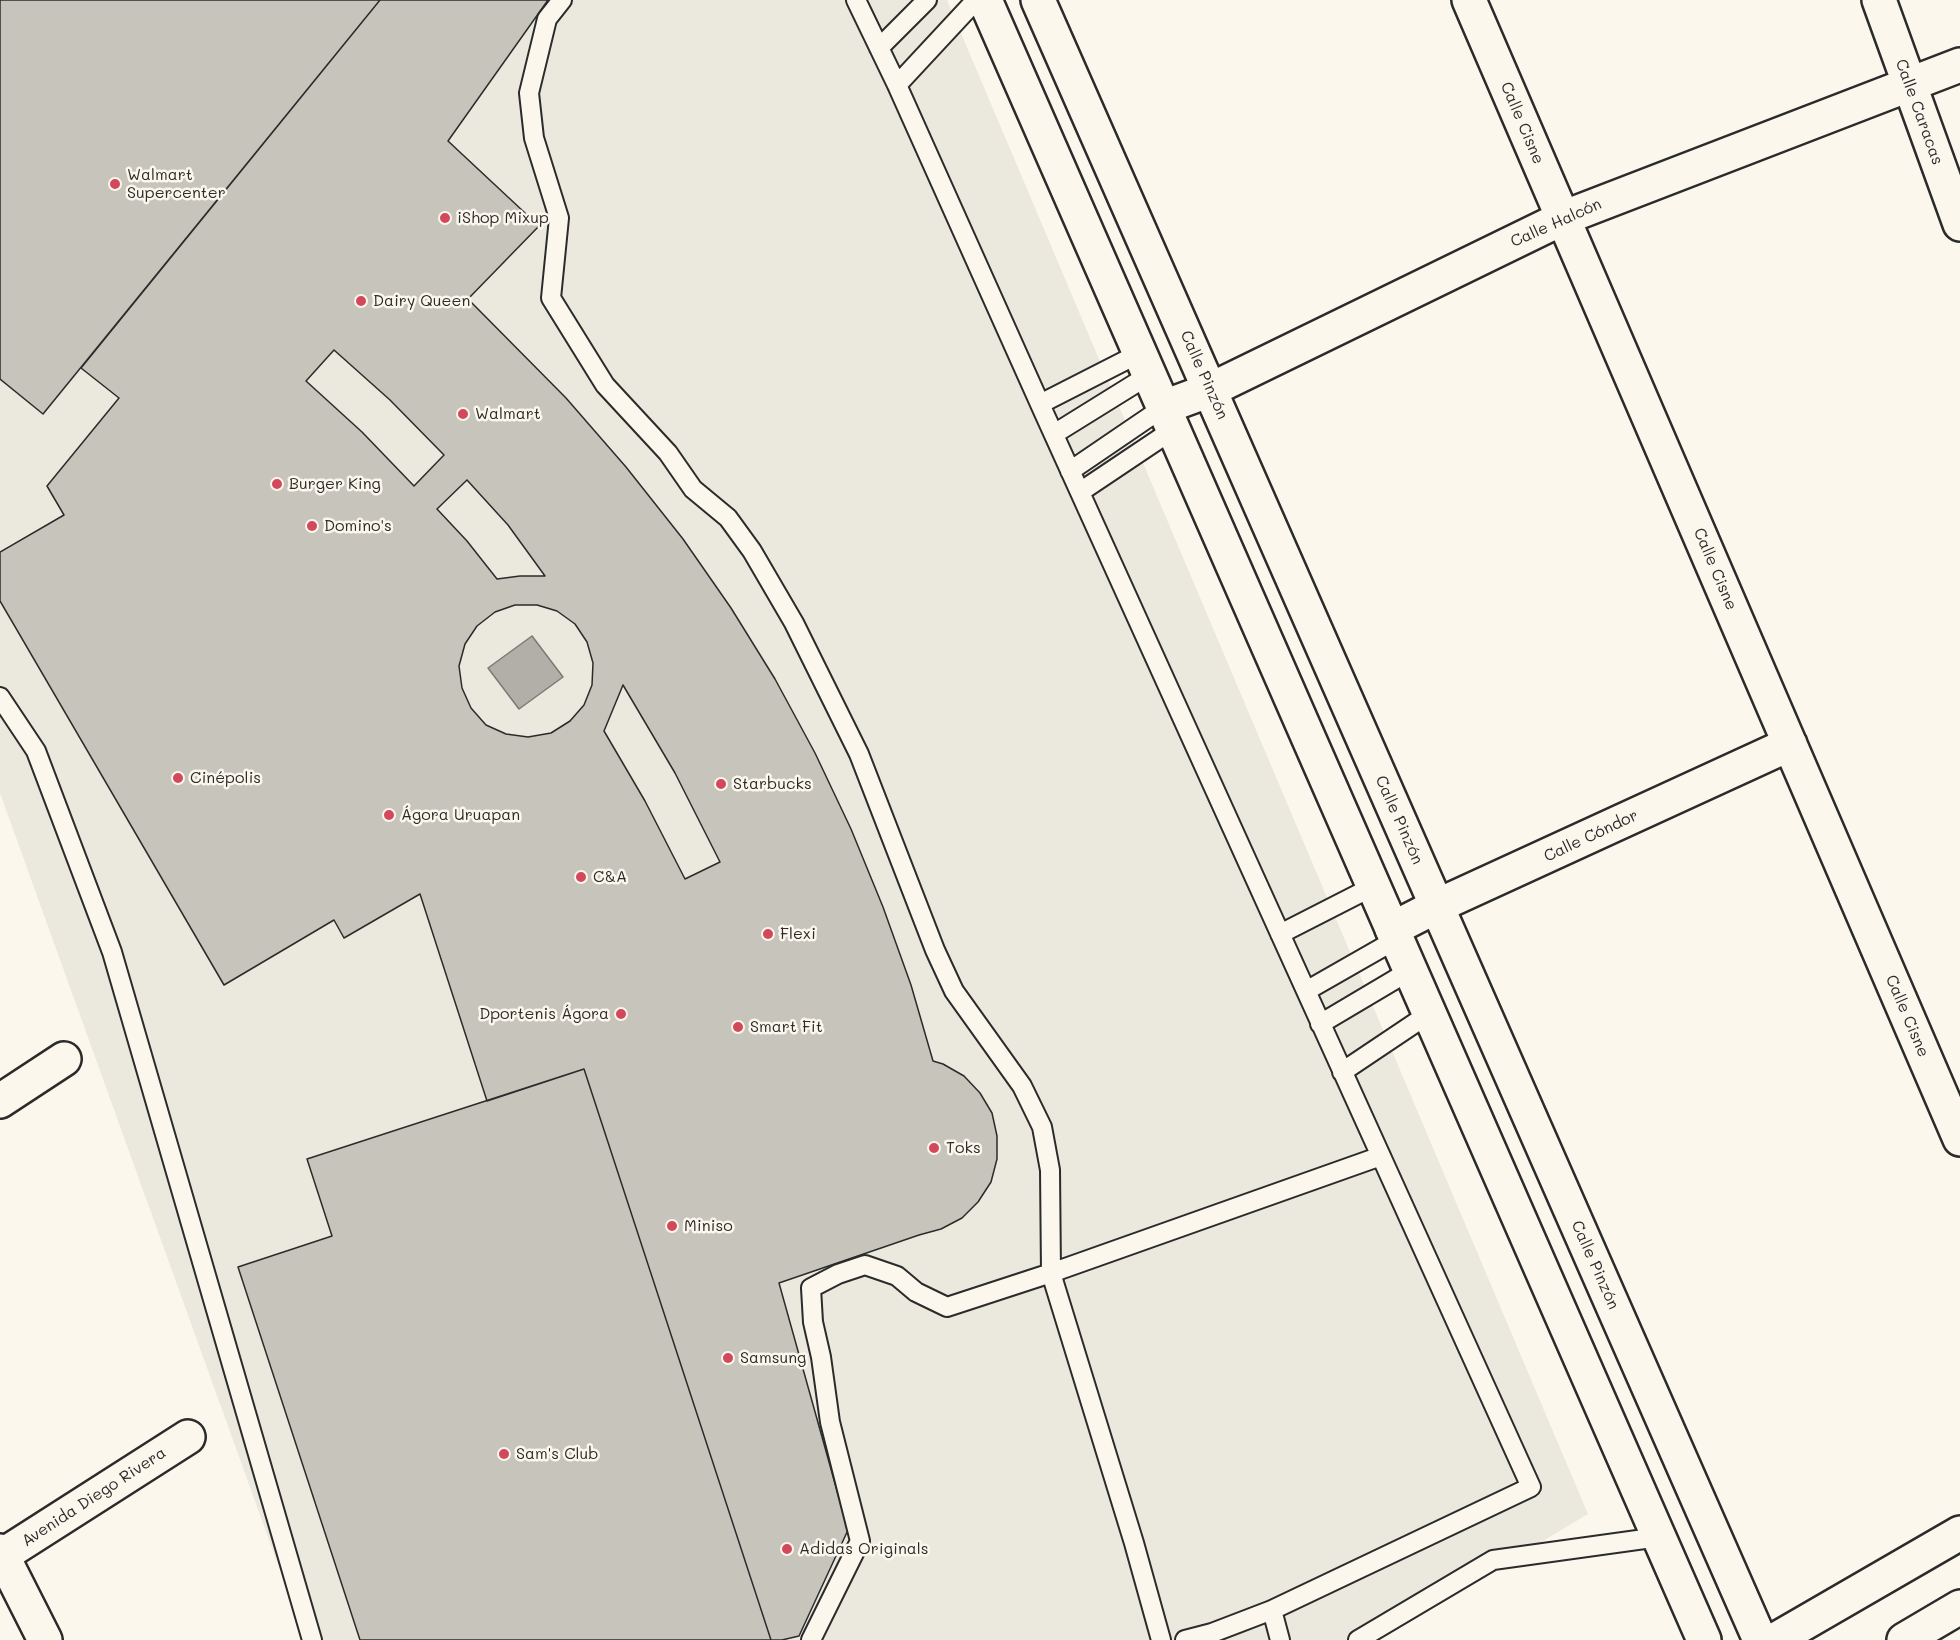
<!DOCTYPE html>
<html>
<head>
<meta charset="utf-8">
<style>
	body { margin:0 }
	canvas { display:block; background:#fbf7ec }
</style>
</head>
<body>
<canvas width="1960" height="1640"></canvas>
<script>
const ctx = document.querySelector('canvas').getContext('2d');
ctx.lineJoin = 'round';
function paint(path, color) {
  ctx.fillStyle = color;
  ctx.fill(path, 'evenodd');
}
function poly(rows) {
  const path = new Path2D();
  for (const r of rows) {
    path.moveTo(r[0], r[1]);
    for (let i = 2; i < r.length; i += 2) path.lineTo(r[i], r[i + 1]);
  }
  return path;
}
function stroke(path, color, width, dash) {
  ctx.strokeStyle = color;
  ctx.lineWidth = width;
  ctx.lineCap = dash ? 'butt' : 'round';
  ctx.setLineDash(dash || []);
  ctx.stroke(path);
}
function write(font, color, halo, rows, align = 'center') {
  ctx.font = font + ' Mali,sans-serif';
  ctx.lineWidth = 5;
  ctx.setLineDash([]);
  ctx.textBaseline = 'middle';
  ctx.strokeStyle = halo;
  ctx.fillStyle = color;
  for (const [text, x, y, turn = 0] of rows) {
    ctx.save();
    ctx.translate(x, y);
    ctx.rotate((+turn || 0) * Math.PI / 180);
    ctx.textAlign = isNaN(turn) ? turn : align;
    if (halo) ctx.strokeText(text, 0, 0);
    ctx.fillText(text, 0, 0);
    ctx.restore();
  }
}
paint(poly([
	[0,0,947,0,1588,1514,1377,1640,305,1640,0,793]
]), '#ebe8de');
const water = poly([
	[532,636,563,677,519,709,488,668,532,636]
]);
paint(water, '#b1afa7');
stroke(water, '#7b7a75', 1.5);
const building = poly([
	[0,0,380,0,43,414,0,379,0,0],
	[380,0,548,0,448,141,539,226,468,299,566,398,626,467,683,539,731,608,775,679,815,753,851,829,883,907,911,985,933,1061,943,1064,964,1076,980,1093,992,1113,997,1136,997,1159,991,1182,978,1202,962,1218,941,1229,919,1235,779,1283,848,1530,799,1636,782,1640,771,1640,584,1069,487,1101,420,894,344,938,334,920,224,985,0,601,0,552,64,515,47,486,119,398,81,368,380,0],
	[334,350,390,400,444,455,414,486,362,432,306,381,334,350],
	[467,480,508,525,545,576,520,576,497,579,467,541,437,509,467,480],
	[515,605,537,605,557,611,575,624,587,642,593,663,592,685,584,705,570,721,551,733,528,737,506,734,486,725,471,708,462,688,459,666,465,644,477,626,495,612,515,605],
	[623,685,675,773,720,862,685,879,645,801,604,731,623,685],
	[584,1069,771,1640,360,1640,238,1267,332,1236,307,1159,584,1069]
]);
paint(building, '#c7c4bc');
stroke(building, '#2b2b2b', 1.5);
const lane = poly([
	[562,0,547,19,529,93,534,138,559,218,551,298,605,385,668,453,693,489,728,518,752,551,794,623,859,754,935,950,954,991,1022,1086,1042,1127,1050,1170,1051,1273,1134,1543,1161,1640],
	[856,0,897,85,1044,413,1531,1487,1272,1610,1212,1633,1185,1640],
	[879,48,927,0],
	[897,85,976,0],
	[1040,404,1140,353],
	[1054,434,1149,375],
	[1070,471,1164,407],
	[1080,492,1174,429],
	[0,697,36,751,112,952,312,1640],
	[1280,934,1374,886],
	[1306,991,1397,939],
	[1320,1024,1411,970],
	[1342,1072,1430,1013],
	[1272,1610,1280,1640],
	[811,1640,860,1541,830,1422,821,1357,813,1322,811,1288,838,1274,865,1265,897,1276,916,1292,947,1307,1051,1273,1381,1156],
	[1358,1640,1493,1560,1659,1537]
]);
const street = poly([
	[1469,0,1960,1139],
	[1879,0,1960,224],
	[1164,407,1210,390,1563,218,1960,65],
	[1392,929,1437,906,1790,744],
	[0,1101,64,1059],
	[0,1551,45,1640],
	[0,1557,188,1437]
]);
const secondary = poly([
	[985,0,1704,1640],
	[1038,0,1760,1640]
]);
const primary = poly([
	[1775,1640,1960,1533],
	[1904,1640,1960,1607]
]);
stroke(lane, '#2b2b2b', 22);
stroke(street, '#2b2b2b', 38);
stroke(secondary, '#2b2b2b', 38);
stroke(primary, '#2b2b2b', 38);
stroke(lane, '#fbf7ec', 18);
stroke(street, '#fbf7ec', 33);
stroke(secondary, '#fbf7ec', 33);
stroke(primary, '#fbf7ec', 33);
for (const [x, y, r, color] of [
	[115,184,6,"#d1495b"],
	[445,218,6,"#d1495b"],
	[361,301,6,"#d1495b"],
	[463,414,6,"#d1495b"],
	[277,484,6,"#d1495b"],
	[312,526,6,"#d1495b"],
	[178,778,6,"#d1495b"],
	[721,784,6,"#d1495b"],
	[389,815,6,"#d1495b"],
	[581,877,6,"#d1495b"],
	[768,934,6,"#d1495b"],
	[621,1014,6,"#d1495b"],
	[738,1027,6,"#d1495b"],
	[934,1148,6,"#d1495b"],
	[672,1226,6,"#d1495b"],
	[728,1358,6,"#d1495b"],
	[504,1454,6,"#d1495b"],
	[787,1549,6,"#d1495b"]
]) {
  const dot = new Path2D();
  dot.arc(x, y, r, 0, 2 * Math.PI);
  ctx.fillStyle = color;
  ctx.fill(dot);
  stroke(dot, '#fbf7ec', 2);
}
write('16px', '#2b2b2b', '#fbf7ec', [
	["Calle Caracas",1919,112,70],
	["Calle Cisne",1522,123,67],
	["Calle Halcón",1556,223,-24],
	["Calle Pinzón",1204,375,66],
	["Calle Cisne",1715,569,67],
	["Calle Pinzón",1399,820,66],
	["Calle Cóndor",1591,836,-25],
	["Calle Cisne",1907,1016,67],
	["Calle Pinzón",1595,1265,66],
	["Avenida Diego Rivera",94,1497,-33]
]);
write('16px', '#2b2b2b', '#fbf7ec', [
	["Walmart",127,175],
	["Supercenter",127,193],
	["iShop Mixup",457,218],
	["Dairy Queen",373,301],
	["Walmart",475,414],
	["Burger King",289,484],
	["Domino's",324,526],
	["Cinépolis",190,778],
	["Starbucks",733,784],
	["Ágora Uruapan",401,815],
	["C&A",593,877],
	["Flexi",780,934],
	["Dportenis Ágora",609,1014,"right"],
	["Smart Fit",750,1027],
	["Toks",946,1148],
	["Miniso",684,1226],
	["Samsung",740,1358],
	["Sam's Club",516,1454],
	["Adidas Originals",799,1549]
], 'left');
</script>
</body>
</html>
